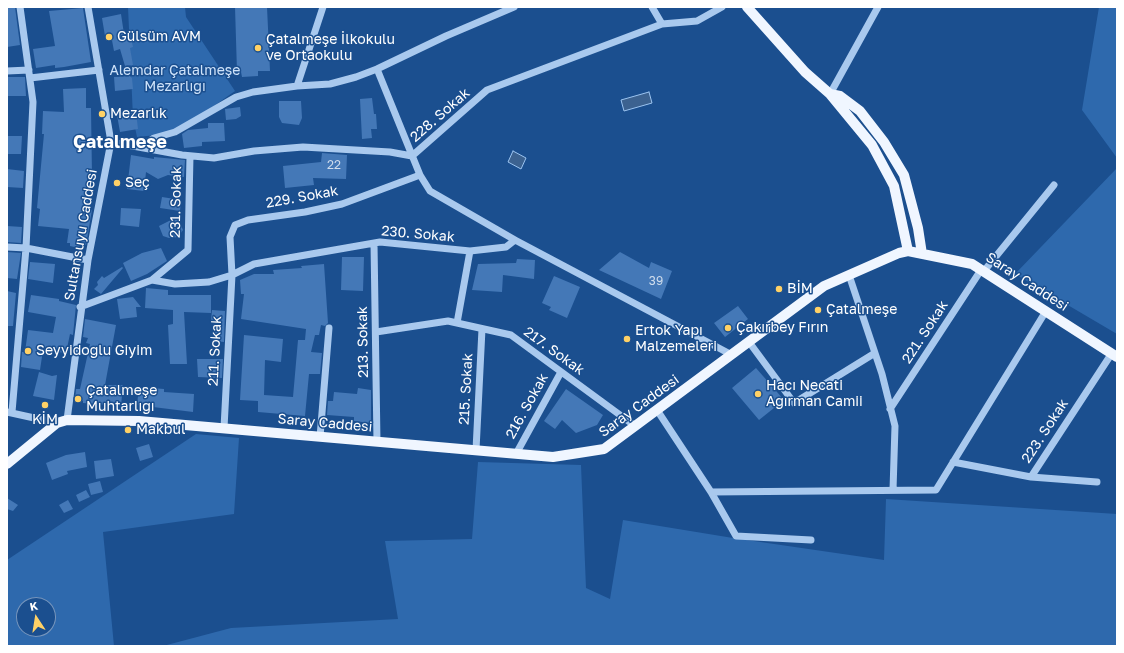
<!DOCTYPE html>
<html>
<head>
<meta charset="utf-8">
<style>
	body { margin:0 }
	#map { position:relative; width:1124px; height:653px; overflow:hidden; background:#1b4f8f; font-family:"Golos Text",sans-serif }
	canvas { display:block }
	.frame { position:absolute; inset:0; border:8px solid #fff; pointer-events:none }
	.north { position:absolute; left:16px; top:597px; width:40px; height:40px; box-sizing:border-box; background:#1b4f8f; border:1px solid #7695bc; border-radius:50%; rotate:348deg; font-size:11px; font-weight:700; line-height:16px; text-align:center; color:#fff }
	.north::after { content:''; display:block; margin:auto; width:14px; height:18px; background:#ffd166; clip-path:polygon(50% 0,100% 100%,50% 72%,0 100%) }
</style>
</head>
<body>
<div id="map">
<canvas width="1124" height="653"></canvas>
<div class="frame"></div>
<div class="north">K</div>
</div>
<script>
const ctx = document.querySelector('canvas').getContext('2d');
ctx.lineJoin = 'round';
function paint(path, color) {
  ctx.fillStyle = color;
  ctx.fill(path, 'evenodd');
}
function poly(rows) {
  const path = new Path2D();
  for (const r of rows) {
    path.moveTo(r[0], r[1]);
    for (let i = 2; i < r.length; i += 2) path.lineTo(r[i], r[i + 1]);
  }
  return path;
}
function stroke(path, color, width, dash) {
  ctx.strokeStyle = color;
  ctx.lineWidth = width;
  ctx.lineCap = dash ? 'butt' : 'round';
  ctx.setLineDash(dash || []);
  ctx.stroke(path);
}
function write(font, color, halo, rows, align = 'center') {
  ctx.font = font + ' "Golos Text",sans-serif';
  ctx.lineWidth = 3;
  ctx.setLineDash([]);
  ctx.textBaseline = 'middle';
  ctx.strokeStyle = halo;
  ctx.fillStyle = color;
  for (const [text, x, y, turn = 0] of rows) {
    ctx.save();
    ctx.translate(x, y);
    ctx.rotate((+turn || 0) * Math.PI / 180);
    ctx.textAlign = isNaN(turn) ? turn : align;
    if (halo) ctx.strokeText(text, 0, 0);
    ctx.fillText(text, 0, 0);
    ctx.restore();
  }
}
paint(poly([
	[128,7,185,7,186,17,235,91,176,133,137,137,133,118],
	[1099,7,1117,7,1117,158,1082,110],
	[1117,168,1117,334,1015,274],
	[196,434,239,438,234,514,103,532,114,646,7,646,7,560],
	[24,605,48,605,48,629,24,629],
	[478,462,581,465,586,588,610,599,623,520,733,538,884,560,886,499,1117,514,1117,646,163,646,231,628,398,619,385,541,472,539]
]), '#2e69ad');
const water = poly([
	[649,92,652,103,624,111,621,100,649,92],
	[513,151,526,158,521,169,508,162,513,151]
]);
paint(water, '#3c6290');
stroke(water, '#9cc4f0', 1);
paint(poly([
	[7,7,15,7,20,45,7,47],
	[235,7,267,7,270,71,258,71,258,76,242,77,241,72,237,72],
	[83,8,91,62,64,67,55,68,55,65,36,68,33,49,55,46,49,11],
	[121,14,124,34,130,33,133,47,130,48,133,65,125,66,120,49,114,51,111,35,105,36,102,18],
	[130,76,132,78,133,89,115,91,114,77],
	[7,77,25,77,26,96,7,96],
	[86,88,86,108,91,108,92,176,87,177,88,209,92,210,86,245,80,244,79,248,70,246,70,243,67,243,69,229,38,226,40,209,37,208,44,134,42,134,43,111,64,112,63,89],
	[372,98,374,114,376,114,377,129,371,129,372,138,362,139,360,99],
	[279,101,301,101,302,118,299,125,282,123,279,117],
	[240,107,241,116,236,119,226,120,225,109],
	[136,112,138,129,120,132,117,115],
	[208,123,224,123,225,141,202,142,202,146,184,148,182,134,188,130,208,128],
	[7,136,22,136,21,154,7,154],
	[322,153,347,155,346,179,313,178,314,185,285,188,283,166,321,162],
	[131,155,154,159,154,157,185,160,184,177,168,175,158,179,146,172,144,191,127,189],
	[7,169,24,171,23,188,7,187],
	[162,197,181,200,180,211,160,208],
	[121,208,141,209,139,227,120,225],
	[177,217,183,230,178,237,169,238,163,236,159,226],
	[7,226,22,227,21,243,7,242],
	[161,248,167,261,147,274,131,281,123,263,142,253],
	[7,252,21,253,17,279,7,278],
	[620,252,649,268,651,262,672,271,661,299,599,270],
	[342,257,364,257,363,291,341,290],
	[517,259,535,260,534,279,503,275,502,292,472,290,478,264,516,263],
	[30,262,55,264,53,283,28,279],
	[324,264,328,323,325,326,321,325,319,335,315,335,311,352,322,353,320,374,309,374,305,416,258,412,258,401,240,400,244,335,283,339,281,362,265,360,264,395,293,397,298,340,305,340,306,329,241,319,244,294,241,294,240,280,254,274,274,274,273,270,302,268,301,266],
	[122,267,123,268,101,294,94,289,98,285,97,282,102,276,104,278],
	[554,276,580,287,567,318,549,310,551,307,542,303],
	[146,288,168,290,168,295,211,295,211,313,184,312,187,364,170,364,168,325,173,324,173,310,145,308],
	[7,291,16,293,13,326,7,326],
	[31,295,59,299,59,301,76,305,73,335,70,334,66,353,43,350,40,370,21,367,22,352,25,352,28,330,53,333,56,317,28,312],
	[133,297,141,307,136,307,137,317,120,319,117,299],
	[738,306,748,319,725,337,714,323],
	[212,310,225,311,224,342,213,341,214,321,211,321],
	[85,319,116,325,105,385,123,385,121,406,83,403,83,401,75,400,76,389,80,389,90,344,86,343,88,338,83,337],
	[197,359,223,359,222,378,198,377],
	[756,368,784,400,759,420,732,388],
	[39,372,52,376,57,375,54,400,33,396],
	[139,387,164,389,164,392,194,394,193,412,137,405],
	[358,388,371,390,371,423,354,421,354,417,327,415,328,401,333,401,334,392,357,394],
	[566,389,603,415,597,425,576,433,562,420,555,429,544,421],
	[149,444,153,457,140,461,136,448],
	[85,452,87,467,67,471,68,474,52,480,46,463,66,455],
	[111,459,114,476,96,479,94,461],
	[100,481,103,492,91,495,88,484],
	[86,490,90,497,79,502,76,495],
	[7,498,18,505,13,511,7,509],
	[68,500,73,509,64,513,59,505]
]), '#4478b7');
stroke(poly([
	[652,7,662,24],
	[377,69,420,175,430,191,515,240],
	[7,71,29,70],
	[30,78,99,70],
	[297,86,323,7],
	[830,94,878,7],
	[111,142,182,155,214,158,254,151,303,147,390,152,412,156,487,90,662,24,697,21,722,7],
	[141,147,154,138,175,132,236,97,253,92,297,86,330,84,356,77,377,69,446,36,514,7],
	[374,243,377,442],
	[7,247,26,248,88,260],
	[984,271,1054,185],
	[849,275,882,374,895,426,893,490],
	[152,280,188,250,190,156],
	[80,307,152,280,175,284,209,282,232,275,254,264,380,242,470,251,506,247,515,240,732,355],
	[457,323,470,251],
	[376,332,448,321,511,335,635,426],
	[749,342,794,403,875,353],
	[890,409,981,270],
	[657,410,711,492,936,490,1046,311],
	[7,412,57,423],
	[12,412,26,248,33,102,20,7],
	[67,420,88,260,111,142,88,7],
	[224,428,232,275,230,237,235,225,248,220,305,212,342,204,420,175],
	[320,437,329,328],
	[476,450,482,329],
	[516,454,561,372],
	[953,462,1031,477,1112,353],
	[1031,477,1097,482],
	[711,492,736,536,811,540]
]), '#a9c9ee', 7);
stroke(poly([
	[747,7,805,72,830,94,872,145,894,186,908,251],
	[830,94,840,96,860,111,884,142,904,175,918,228,922,254],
	[7,464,57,423,67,420,139,421,553,457,604,449,824,286,899,253,908,251,972,264,1117,357]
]), '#f0f6ff', 10);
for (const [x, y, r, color] of [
	[109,37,4,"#ffd166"],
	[258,48,4,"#ffd166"],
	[102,114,4,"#ffd166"],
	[117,183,4,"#ffd166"],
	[779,289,4,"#ffd166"],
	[818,310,4,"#ffd166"],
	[728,328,4,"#ffd166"],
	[627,339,4,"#ffd166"],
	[28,351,4,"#ffd166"],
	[758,394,4,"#ffd166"],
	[78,399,4,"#ffd166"],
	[45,405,4,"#ffd166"],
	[128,430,4,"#ffd166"]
]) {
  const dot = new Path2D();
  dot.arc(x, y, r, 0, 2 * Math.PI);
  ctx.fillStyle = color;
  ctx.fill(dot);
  stroke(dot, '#1b4f8f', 1.5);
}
write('12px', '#d0dded', null, [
	["22",334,165],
	["39",656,281]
]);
write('14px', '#fff', '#1b4f8f', [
	["Gülsüm AVM",117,37],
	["Çatalmeşe İlkokulu",266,40],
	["ve Ortaokulu",266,56],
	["Mezarlık",110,114],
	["Seç",125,183],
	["BİM",787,289],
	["Çatalmeşe",826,310],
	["Çakırbey Fırın",736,328],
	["Ertok Yapı",635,331],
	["Malzemeleri",635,347],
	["Seyyidoğlu Giyim",36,351],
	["Hacı Necati",766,386],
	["Ağırman Camii",766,402],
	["Çatalmeşe",86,391],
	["Muhtarlığı",86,407],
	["KİM",45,420,"center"],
	["Makbul",136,430]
], 'left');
write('14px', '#cfe3fa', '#1b4f8f', [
	["Alemdar Çatalmeşe",175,71],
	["Mezarlığı",175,87]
]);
write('14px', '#fff', '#1b4f8f', [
	["228. Sokak",440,115,-41],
	["229. Sokak",302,197,-10],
	["231. Sokak",176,202,-89],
	["230. Sokak",418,234,5],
	["Sultansuyu Caddesi",81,235,-80],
	["Saray Caddesi",1027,282,33],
	["221. Sokak",925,332,-57],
	["213. Sokak",363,342,-91],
	["211. Sokak",215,351,-87],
	["217. Sokak",554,351,36],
	["215. Sokak",466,389,-87],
	["216. Sokak",527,406,-61],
	["Saray Caddesi",639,406,-36],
	["Saray Caddesi",325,423,5],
	["223. Sokak",1045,431,-57]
]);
write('bold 18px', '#fff', '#1b4f8f', [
	["Çatalmeşe",120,142]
]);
</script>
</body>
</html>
